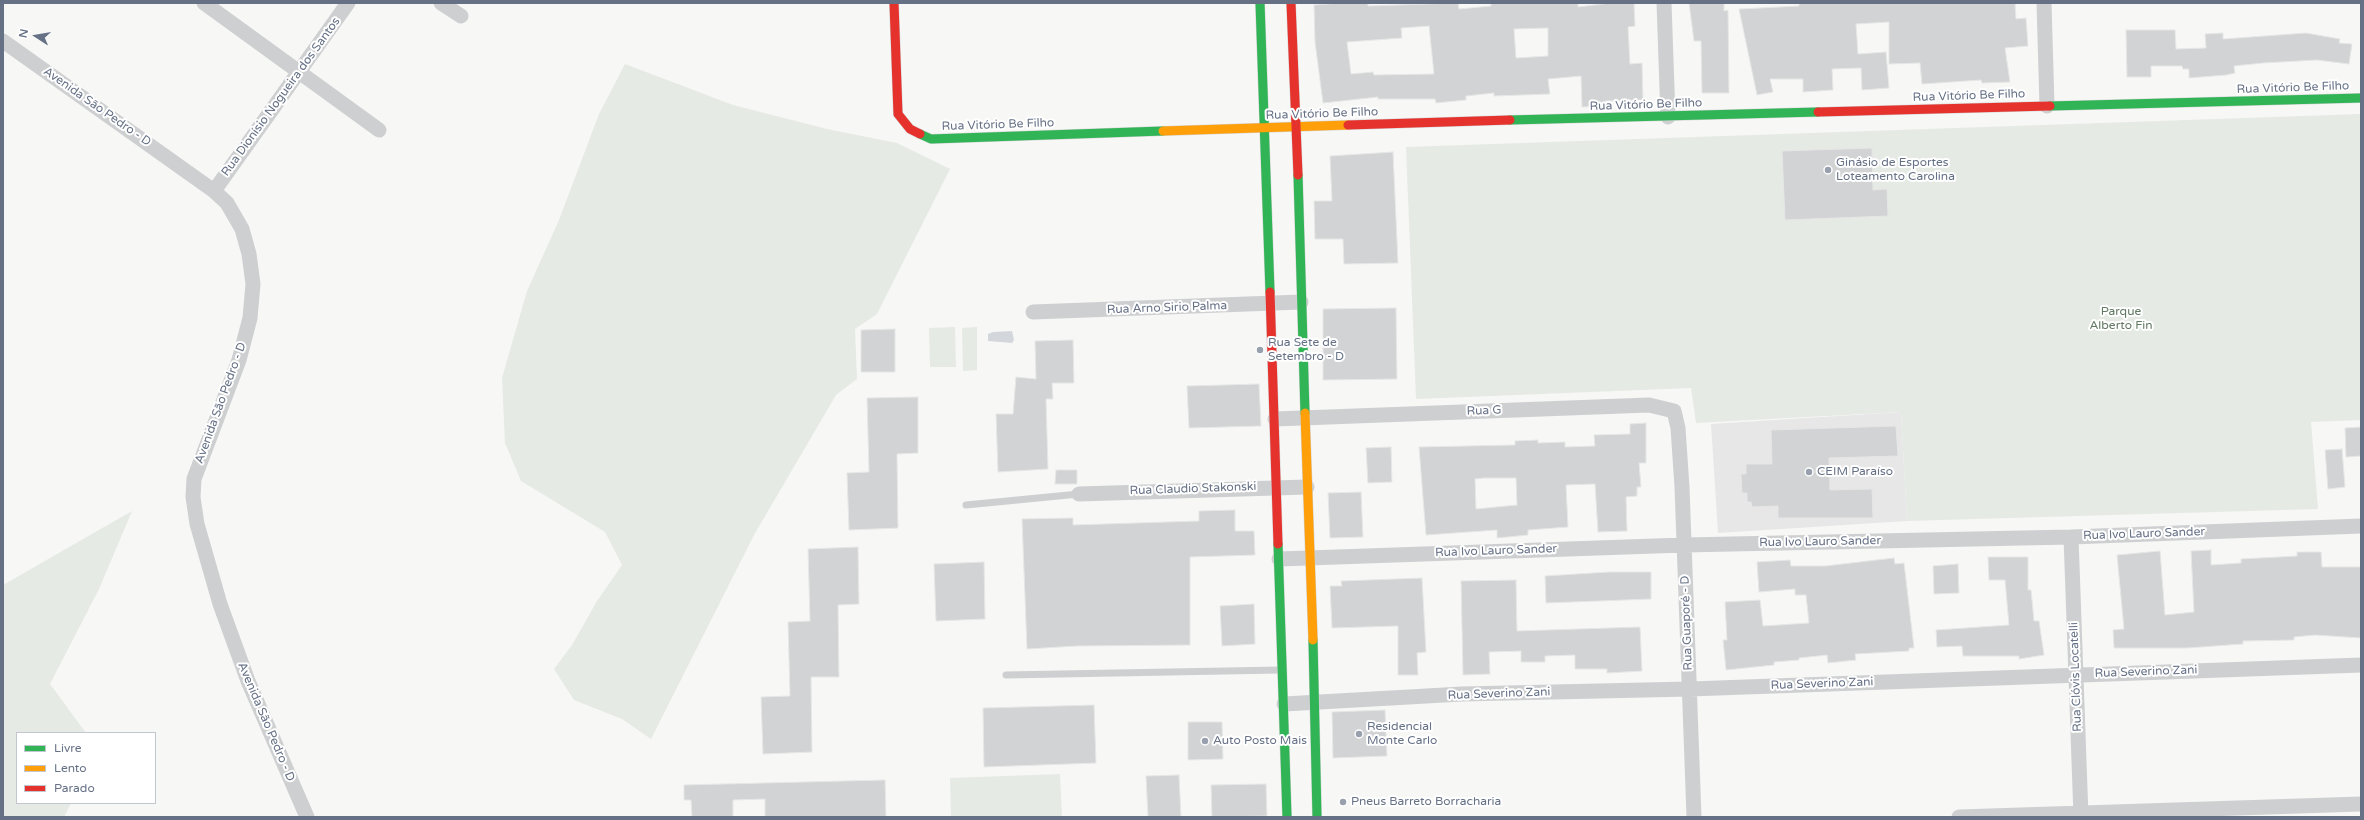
<!DOCTYPE html>
<html>
<head>
<meta charset="utf-8">
<style>
	body { margin:0 }
	#map { position:relative; width:2364px; height:820px; overflow:hidden; background:#f7f7f6; font-family:"Varela Round",sans-serif }
	canvas { display:block }
	.frame { position:absolute; inset:0; border:4px solid #667186; pointer-events:none }
	.legend { position:absolute; left:16px; top:732px; width:140px; height:72px; box-sizing:border-box; background:#fff; border:1px solid #c2c6cf; margin:0; padding:5px 7px; list-style:none; font-size:12px; color:#667186 }
	.legend li { display:flex; align-items:center; gap:8px; height:20px }
	.legend b { width:20px; border:1px solid #c2c6cf }
	.north { position:absolute; left:16px; top:16px; width:40px; height:40px; -webkit-text-stroke:3px #fff; paint-order:stroke; rotate:282deg; font-size:11px; font-weight:700; line-height:16px; text-align:center; color:#667186 }
	.north::after { content:''; display:block; margin:auto; width:14px; height:18px; background:#667186; clip-path:polygon(50% 0,100% 100%,50% 72%,0 100%) }
</style>
</head>
<body>
<div id="map">
<canvas width="2364" height="820"></canvas>
<div class="frame"></div>
<ul class="legend">
<li><b style="height:5px;background:#30b455"></b>Livre</li>
<li><b style="height:5px;background:#ff9f0a"></b>Lento</li>
<li><b style="height:5px;background:#e5322d"></b>Parado</li>
</ul>
<div class="north">N</div>
</div>
<script>
const ctx = document.querySelector('canvas').getContext('2d');
ctx.lineJoin = 'round';
function paint(path, color) {
  ctx.fillStyle = color;
  ctx.fill(path, 'evenodd');
}
function poly(rows) {
  const path = new Path2D();
  for (const r of rows) {
    path.moveTo(r[0], r[1]);
    for (let i = 2; i < r.length; i += 2) path.lineTo(r[i], r[i + 1]);
  }
  return path;
}
function stroke(path, color, width, dash) {
  ctx.strokeStyle = color;
  ctx.lineWidth = width;
  ctx.lineCap = dash ? 'butt' : 'round';
  ctx.setLineDash(dash || []);
  ctx.stroke(path);
}
function write(font, color, halo, rows, align = 'center') {
  ctx.font = font + ' "Varela Round",sans-serif';
  ctx.lineWidth = 4;
  ctx.setLineDash([]);
  ctx.textBaseline = 'middle';
  ctx.strokeStyle = halo;
  ctx.fillStyle = color;
  for (const [text, x, y, turn = 0] of rows) {
    ctx.save();
    ctx.translate(x, y);
    ctx.rotate((+turn || 0) * Math.PI / 180);
    ctx.textAlign = isNaN(turn) ? turn : align;
    if (halo) ctx.strokeText(text, 0, 0);
    ctx.fillText(text, 0, 0);
    ctx.restore();
  }
}
paint(poly([
	[1901,412,1907,521,1718,533,1711,424]
]), '#e7e7e8');
paint(poly([
	[625,64,733,105,827,129,897,143,950,169,877,314,855,329,857,379,836,395,754,535,651,739,622,719,574,700,554,669,572,645,597,601,622,565,605,532,521,481,505,443,502,378,527,291,559,220,599,114],
	[2361,114,2361,420,2311,422,2318,509,1907,521,1901,412,1696,423,1691,388,1416,399,1406,147],
	[955,327,956,367,930,367,929,328],
	[977,327,977,370,963,371,962,328],
	[132,511,99,589,50,684,86,733,17,733,17,803,71,803,64,817,3,817,3,585],
	[1060,774,1062,817,951,817,950,778]
]), '#e5eae4');
paint(poly([
	[1012,331,1014,340,1012,343,988,341,988,334,993,332]
]), '#d3d7dc');
const building = poly([
	[1342,3,1368,3,1368,6,1458,3,1459,9,1491,6,1491,3,1578,3,1578,7,1611,3,1634,3,1635,26,1628,27,1630,64,1642,63,1643,100,1605,101,1605,106,1582,107,1581,76,1548,79,1550,94,1494,96,1494,93,1466,96,1466,100,1436,103,1435,99,1378,99,1378,97,1323,103,1315,42,1314,5,1342,3],
	[1429,26,1434,74,1374,75,1373,72,1351,74,1347,42,1402,38,1401,28,1429,26],
	[1548,28,1548,56,1516,58,1514,29,1548,28],
	[1689,3,1724,3,1724,11,1728,10,1729,93,1702,93,1701,41,1694,41,1689,3],
	[1799,3,2015,3,2016,19,2026,18,2028,46,2005,48,2010,82,1982,83,1981,80,1922,84,1920,63,1889,64,1889,22,1856,24,1858,54,1886,52,1889,88,1862,90,1861,68,1832,69,1833,90,1803,92,1803,79,1770,79,1773,92,1757,95,1739,9,1799,6,1799,3],
	[2126,30,2175,30,2176,49,2206,48,2205,34,2223,33,2223,39,2306,33,2340,39,2339,43,2352,44,2349,64,2317,60,2263,63,2234,66,2235,73,2226,75,2189,78,2189,69,2183,69,2182,66,2151,66,2151,77,2127,77,2126,30],
	[1872,148,1873,190,1887,189,1888,216,1785,220,1782,151,1872,148],
	[1393,152,1398,263,1344,264,1343,239,1315,239,1314,201,1332,201,1330,156,1393,152],
	[1396,308,1397,379,1323,380,1323,309,1396,308],
	[895,329,895,372,861,372,861,330,895,329],
	[1073,340,1074,383,1052,383,1053,399,1046,399,1048,469,998,472,996,414,1013,414,1016,377,1036,379,1035,341,1073,340],
	[1259,384,1261,426,1189,428,1187,386,1259,384],
	[918,397,918,453,897,454,898,528,849,530,847,473,869,472,867,398,918,397],
	[1646,423,1646,463,1639,463,1641,487,1637,487,1637,496,1626,497,1627,531,1598,532,1595,484,1566,485,1568,527,1528,530,1528,535,1497,538,1497,530,1426,535,1419,447,1515,445,1515,441,1538,440,1538,443,1565,442,1565,447,1595,446,1594,435,1630,434,1630,424,1646,423],
	[1484,478,1516,478,1517,505,1476,509,1475,479,1484,478],
	[1896,426,1898,456,1829,458,1830,490,1872,489,1873,518,1778,518,1778,506,1752,507,1751,502,1747,502,1747,493,1742,493,1741,474,1746,474,1746,464,1772,464,1771,430,1896,426],
	[2361,427,2361,456,2346,457,2345,428,2361,427],
	[1391,447,1392,482,1368,483,1366,448,1391,447],
	[2342,449,2345,487,2328,489,2325,450,2342,449],
	[1056,470,1077,470,1077,484,1055,484,1056,470],
	[1361,492,1363,537,1330,538,1328,493,1361,492],
	[1235,510,1235,531,1254,531,1255,555,1190,557,1190,645,1077,646,1027,649,1022,519,1073,518,1073,525,1199,521,1199,511,1235,510],
	[858,547,859,604,838,605,839,677,811,677,812,752,763,754,761,697,790,696,788,622,810,621,808,549,858,547],
	[2211,550,2211,565,2241,563,2241,559,2297,556,2297,552,2321,552,2322,567,2361,567,2361,638,2315,635,2294,637,2294,640,2243,641,2243,644,2187,648,2114,648,2113,630,2124,629,2117,555,2160,551,2165,615,2194,612,2191,551,2211,550],
	[1988,557,2028,557,2028,590,2031,590,2034,621,2039,621,2044,655,2019,659,2019,656,1963,656,1962,646,1937,647,1936,630,2009,625,2005,580,1989,580,1988,557],
	[1894,558,1895,564,1904,563,1914,648,1909,648,1909,651,1855,654,1856,660,1828,663,1827,655,1799,658,1799,660,1774,662,1774,665,1726,670,1723,640,1727,640,1725,602,1760,600,1763,626,1809,623,1806,595,1795,595,1795,589,1759,592,1757,562,1790,560,1791,566,1825,566,1894,558],
	[984,562,985,619,936,621,934,564,984,562],
	[1958,564,1959,593,1934,594,1933,566,1958,564],
	[1609,572,1651,572,1651,599,1546,603,1545,576,1609,572],
	[1422,578,1426,652,1417,653,1418,675,1398,675,1398,626,1332,628,1330,586,1342,586,1341,581,1422,578],
	[1516,580,1517,631,1640,627,1642,671,1607,673,1607,669,1575,669,1575,655,1545,656,1545,662,1521,662,1521,651,1489,652,1490,674,1463,675,1461,581,1516,580],
	[1254,604,1255,644,1222,646,1220,606,1254,604],
	[1094,705,1096,763,984,767,983,708,1094,705],
	[1385,710,1387,756,1333,758,1332,712,1385,710],
	[1188,722,1222,722,1223,759,1188,760,1188,722],
	[1179,775,1181,817,1148,817,1146,776,1179,775],
	[885,780,886,817,765,817,765,799,733,800,733,817,692,817,691,800,684,800,684,785,885,780],
	[1266,784,1267,816,1212,817,1211,785,1266,784]
]);
paint(building, '#d2d3d4');
stroke(building, '#e6e6e6', 1);
const fast = poly([
	[1260,3,1270,292],
	[2050,106,2361,98],
	[1510,120,1818,112],
	[920,134,931,139,1163,131],
	[1298,175,1305,413],
	[1278,544,1287,817],
	[1313,640,1317,817]
]);
const slow = poly([
	[1163,131,1348,125],
	[1305,413,1313,640]
]);
const jam = poly([
	[894,3,898,114,910,129,920,134],
	[1291,3,1298,175],
	[1818,112,2050,106],
	[1348,125,1510,120],
	[1270,292,1278,544]
]);
stroke(fast, '#d3d4d5', 10);
stroke(slow, '#d3d4d5', 10);
stroke(jam, '#d3d4d5', 10);
stroke(poly([
	[966,505,1079,494],
	[1006,675,1280,670]
]), '#cecfd1', 7);
stroke(poly([
	[204,3,379,130],
	[441,3,461,16],
	[1664,3,1668,117],
	[2044,3,2047,106],
	[3,41,214,191,227,203,242,229,249,254,253,284,250,318,239,360,194,479,193,497,197,524,220,604,248,681,307,817],
	[214,191,348,3],
	[1033,312,1301,302],
	[1275,419,1649,405,1674,411,1678,428,1682,487,1694,817],
	[1079,494,1307,487],
	[2071,537,2081,817],
	[1279,559,1684,545,2071,537,2361,526],
	[1284,704,1462,694,1690,689,2361,665],
	[1959,817,2361,804]
]), '#cecfd1', 15);
stroke(fast, '#30b455', 9);
stroke(slow, '#ff9f0a', 9);
stroke(jam, '#e5322d', 9);
for (const [x, y, r, color] of [
	[1828,170,4,"#99a0ad"],
	[1260,350,4,"#99a0ad"],
	[1809,472,4,"#99a0ad"],
	[1359,734,4,"#99a0ad"],
	[1205,741,4,"#99a0ad"],
	[1343,802,4,"#99a0ad"]
]) {
  const dot = new Path2D();
  dot.arc(x, y, r, 0, 2 * Math.PI);
  ctx.fillStyle = color;
  ctx.fill(dot);
  stroke(dot, '#fff', 1.5);
}
write('12px', '#667186', '#fff', [
	["Rua Vitório Be Filho",2293,88,-2],
	["Rua Vitório Be Filho",1969,96,-2],
	["Rua Dionísio Nogueira dos Santos",281,97,-54],
	["Rua Vitório Be Filho",1646,105,-2],
	["Avenida São Pedro - D",97,107,35],
	["Rua Vitório Be Filho",1322,114,-2],
	["Rua Vitório Be Filho",998,125,-2],
	["Rua Arno Sirio Palma",1167,308,-2],
	["Avenida São Pedro - D",221,403,-70],
	["Rua G",1484,411,-2],
	["Rua Claudio Stakonski",1193,489,-2],
	["Rua Ivo Lauro Sander",2144,534,-2],
	["Rua Ivo Lauro Sander",1820,542,-1],
	["Rua Ivo Lauro Sander",1496,551,-2],
	["Rua Guaporé - D",1687,623,-92],
	["Rua Severino Zani",2146,672,-2],
	["Rua Clóvis Locatelli",2076,677,-92],
	["Rua Severino Zani",1822,684,-2],
	["Rua Severino Zani",1499,694,-2],
	["Avenida São Pedro - D",266,722,67]
]);
write('12px', '#667186', '#fff', [
	["Ginásio de Esportes",1836,163],
	["Loteamento Carolina",1836,177],
	["Rua Sete de",1268,343],
	["Setembro - D",1268,357],
	["CEIM Paraíso",1817,472],
	["Residencial",1367,727],
	["Monte Carlo",1367,741],
	["Auto Posto Mais",1213,741],
	["Pneus Barreto Borracharia",1351,802]
], 'left');
write('12px', '#617862', '#fff', [
	["Parque",2121,312],
	["Alberto Fin",2121,326]
]);
</script>
</body>
</html>
